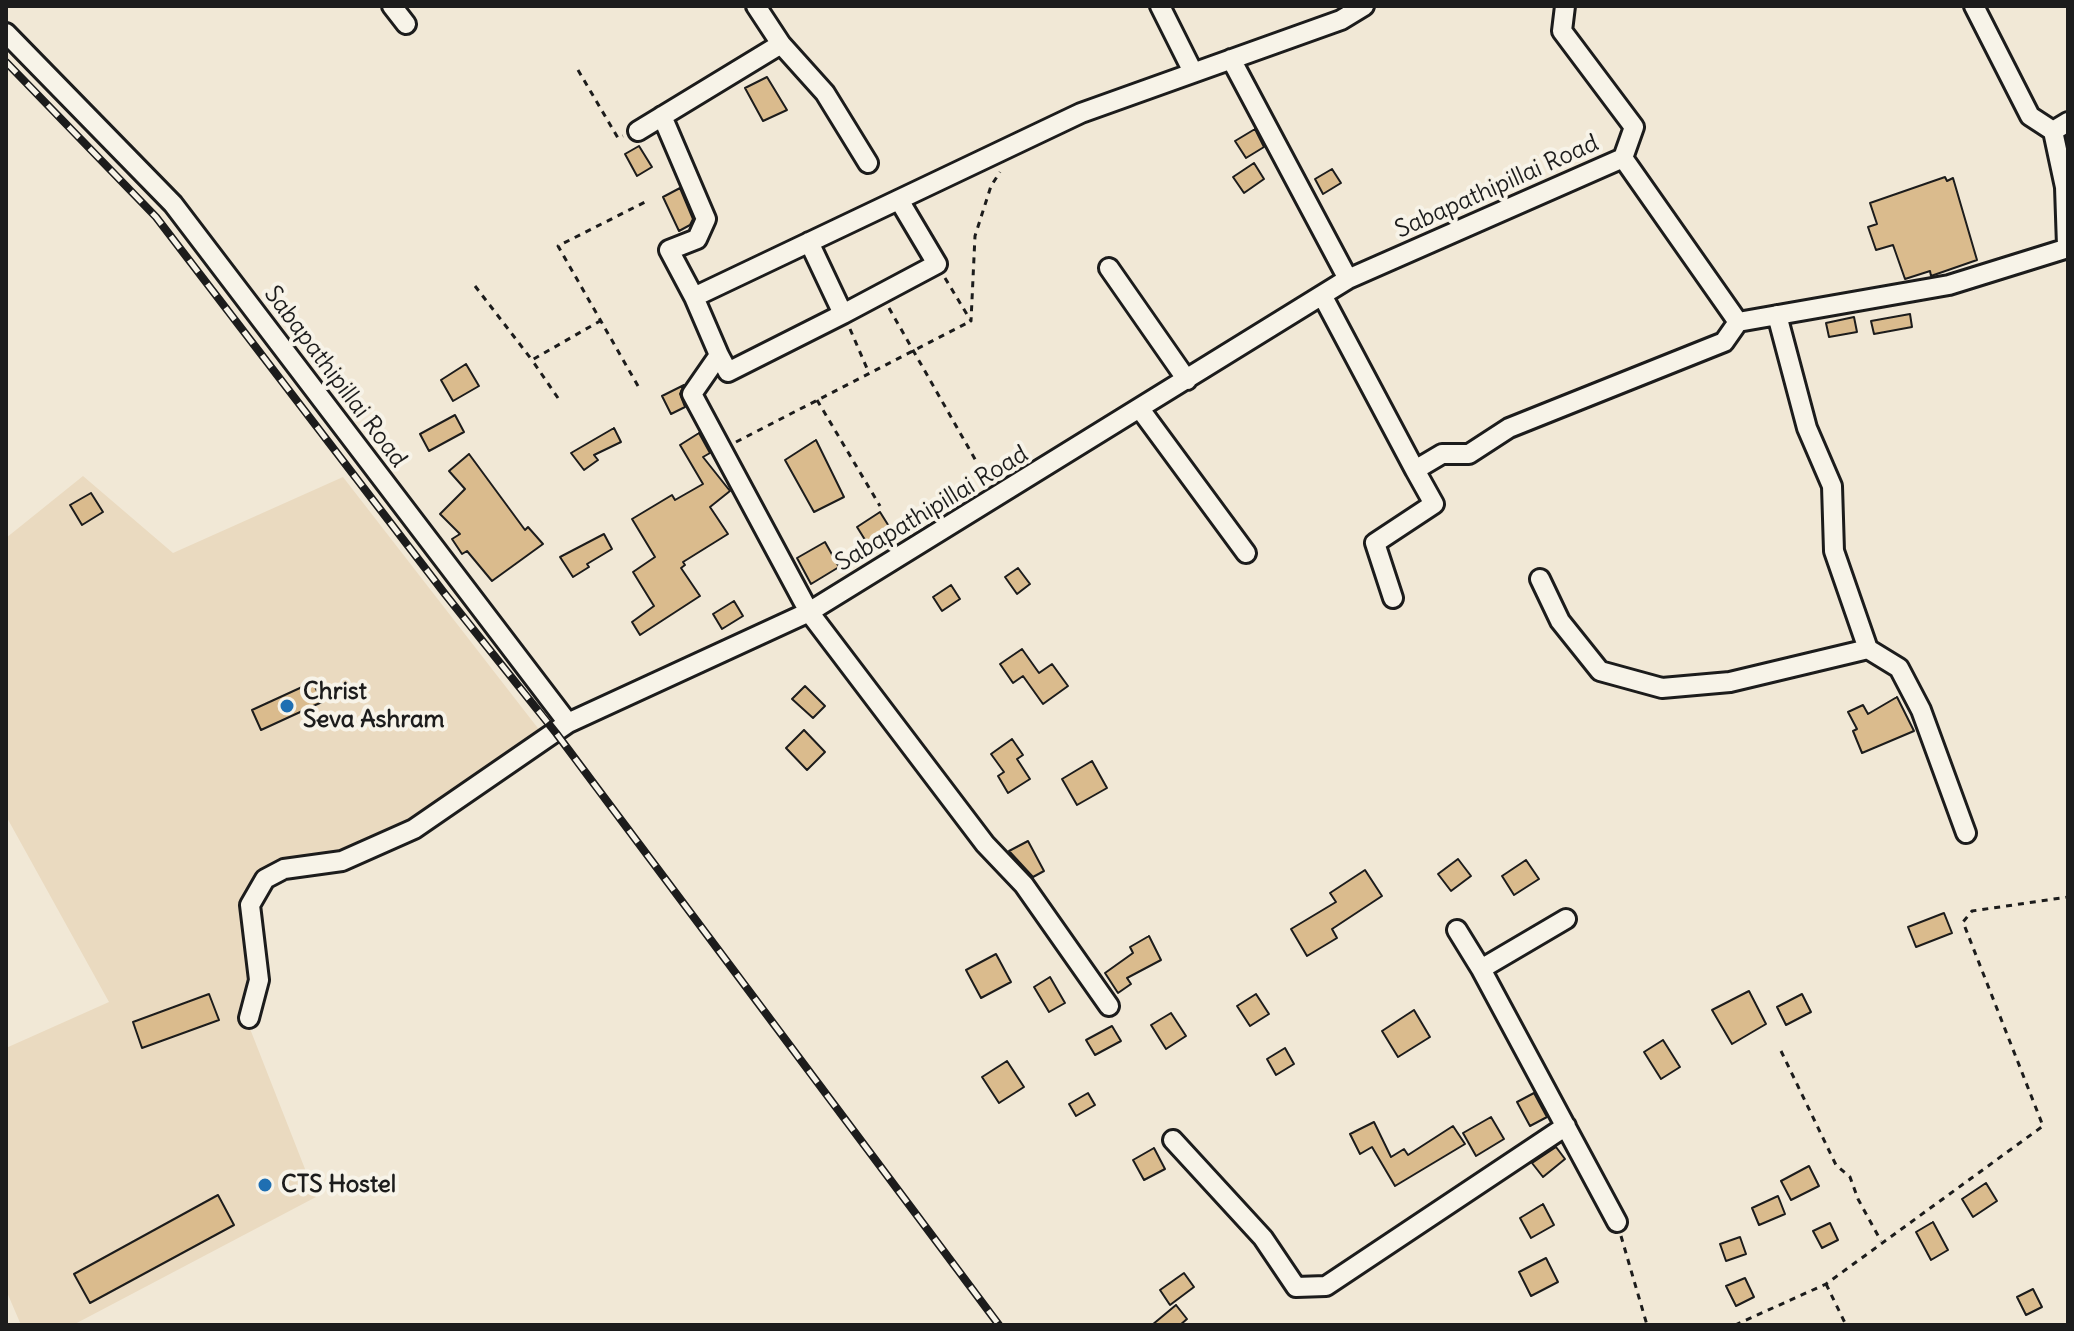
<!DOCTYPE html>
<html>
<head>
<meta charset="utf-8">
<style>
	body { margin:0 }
	#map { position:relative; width:2074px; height:1331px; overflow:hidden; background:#f1e8d6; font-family:Delius,sans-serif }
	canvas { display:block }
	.frame { position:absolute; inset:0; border:8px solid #1c1c1c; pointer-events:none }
</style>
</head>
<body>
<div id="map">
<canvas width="2074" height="1331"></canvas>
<div class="frame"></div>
</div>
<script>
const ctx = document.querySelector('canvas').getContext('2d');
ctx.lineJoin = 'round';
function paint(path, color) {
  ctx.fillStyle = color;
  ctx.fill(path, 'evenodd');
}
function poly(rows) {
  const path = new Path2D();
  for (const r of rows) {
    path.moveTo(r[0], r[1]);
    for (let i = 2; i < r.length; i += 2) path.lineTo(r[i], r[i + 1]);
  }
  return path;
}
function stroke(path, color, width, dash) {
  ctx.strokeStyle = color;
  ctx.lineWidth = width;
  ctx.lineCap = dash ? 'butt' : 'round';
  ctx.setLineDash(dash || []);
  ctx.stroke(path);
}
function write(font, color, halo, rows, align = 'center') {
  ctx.font = font + ' Delius,sans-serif';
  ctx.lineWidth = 8;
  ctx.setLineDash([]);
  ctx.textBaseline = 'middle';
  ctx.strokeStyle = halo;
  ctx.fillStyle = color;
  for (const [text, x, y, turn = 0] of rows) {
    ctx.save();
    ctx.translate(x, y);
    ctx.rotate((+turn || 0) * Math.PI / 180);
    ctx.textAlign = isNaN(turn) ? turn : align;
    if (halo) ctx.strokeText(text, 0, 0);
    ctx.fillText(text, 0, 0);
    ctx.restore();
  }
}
paint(poly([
	[83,476,173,553,343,477,544,736,412,826,341,858,283,865,245,904,255,980,245,1016,316,1197,73,1325,21,1325,6,1290,6,1048,109,1002,6,816,6,538]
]), '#eadac0');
const building = poly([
	[767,77,787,110,763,121,745,88,767,77],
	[1255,129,1264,147,1246,158,1235,141,1255,129],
	[639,146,652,167,637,176,625,154,639,146],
	[1254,163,1264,179,1244,193,1233,177,1254,163],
	[1332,169,1341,183,1323,194,1315,179,1332,169],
	[1945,177,1947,181,1953,178,1977,260,1931,276,1930,271,1905,279,1893,245,1876,250,1868,227,1877,224,1870,203,1945,177],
	[680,188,693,219,690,225,679,231,663,197,680,188],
	[1910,314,1912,327,1874,334,1871,321,1910,314],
	[1854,317,1857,332,1829,337,1826,323,1854,317],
	[466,364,479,386,453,401,441,380,466,364],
	[684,385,680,394,685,407,671,414,662,396,684,385],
	[455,415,464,432,429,451,420,434,455,415],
	[614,428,621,442,594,455,598,460,584,470,571,453,614,428],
	[699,433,710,453,703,457,730,491,710,507,728,534,683,562,685,565,681,568,700,596,640,635,632,622,654,606,633,572,655,557,632,519,672,495,675,500,703,484,680,445,699,433],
	[816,440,844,497,814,512,785,460,816,440],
	[469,454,525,530,528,527,543,544,492,581,467,551,462,554,452,539,460,534,440,514,465,489,449,471,469,454],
	[91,493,103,512,82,525,70,505,91,493],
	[880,512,890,528,867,543,857,527,880,512],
	[604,534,612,549,587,564,589,567,573,577,560,557,604,534],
	[825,542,839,567,811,584,797,558,825,542],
	[1018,568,1030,584,1017,594,1005,577,1018,568],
	[951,585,960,599,942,611,933,597,951,585],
	[734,601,743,616,722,629,713,614,734,601],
	[1022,649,1039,673,1052,664,1068,686,1043,704,1023,676,1013,683,1000,664,1022,649],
	[313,682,322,702,261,730,252,710,313,682],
	[805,686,825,706,813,718,792,699,805,686],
	[1897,697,1914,731,1862,753,1853,731,1857,729,1848,712,1863,705,1868,714,1897,697],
	[804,730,825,752,807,770,786,748,804,730],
	[1012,739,1023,755,1017,759,1030,779,1008,793,998,776,1004,772,991,754,1012,739],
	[1092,761,1107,788,1077,805,1062,779,1092,761],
	[1028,841,1044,871,1033,877,1009,851,1028,841],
	[1458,859,1471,876,1451,891,1438,874,1458,859],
	[1526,860,1539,879,1514,895,1502,876,1526,860],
	[1365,870,1382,896,1332,929,1337,938,1307,956,1291,929,1336,902,1330,893,1365,870],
	[1944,913,1952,933,1916,947,1908,927,1944,913],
	[1149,936,1161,960,1127,978,1131,984,1118,993,1105,973,1133,953,1130,947,1149,936],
	[996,954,1011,982,981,998,966,970,996,954],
	[1050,977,1065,1003,1049,1012,1034,987,1050,977],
	[1749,991,1766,1024,1732,1044,1712,1010,1749,991],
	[209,994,219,1020,142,1048,133,1022,209,994],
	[1256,994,1269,1014,1250,1026,1237,1006,1256,994],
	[1802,994,1811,1012,1786,1025,1777,1007,1802,994],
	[1414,1010,1430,1037,1398,1057,1382,1031,1414,1010],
	[1171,1013,1186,1036,1166,1049,1151,1025,1171,1013],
	[1112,1026,1121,1041,1095,1055,1086,1040,1112,1026],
	[1663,1040,1680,1067,1661,1079,1644,1052,1663,1040],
	[1285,1048,1294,1064,1276,1075,1267,1059,1285,1048],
	[1007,1061,1024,1087,999,1103,982,1077,1007,1061],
	[1088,1093,1095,1105,1076,1116,1069,1104,1088,1093],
	[1534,1093,1547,1117,1530,1126,1517,1102,1534,1093],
	[1491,1117,1504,1139,1476,1156,1463,1133,1491,1117],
	[1374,1122,1391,1157,1404,1149,1408,1155,1453,1126,1465,1144,1395,1186,1372,1147,1360,1154,1350,1134,1374,1122],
	[1556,1147,1565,1159,1543,1177,1532,1163,1556,1147],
	[1154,1148,1165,1169,1144,1180,1133,1160,1154,1148],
	[1809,1166,1819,1186,1791,1200,1781,1181,1809,1166],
	[1986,1183,1997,1201,1973,1217,1962,1199,1986,1183],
	[218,1195,234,1225,90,1303,74,1274,218,1195],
	[1778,1196,1785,1214,1759,1225,1752,1208,1778,1196],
	[1543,1204,1554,1225,1531,1238,1520,1218,1543,1204],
	[1933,1222,1948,1250,1931,1260,1916,1232,1933,1222],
	[1830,1223,1838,1240,1822,1248,1813,1231,1830,1223],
	[1740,1237,1746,1254,1726,1261,1720,1244,1740,1237],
	[1546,1258,1558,1282,1531,1296,1519,1272,1546,1258],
	[1184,1273,1194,1287,1170,1305,1160,1290,1184,1273],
	[1745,1278,1754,1297,1736,1306,1726,1286,1745,1278],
	[2033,1289,2042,1307,2026,1315,2017,1297,2033,1289],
	[1176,1305,1187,1319,1180,1325,1152,1325,1176,1305]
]);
paint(building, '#dabb8d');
stroke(building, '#1c1c1c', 2);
const minor = poly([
	[392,6,406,24],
	[756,6,781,44,825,93,868,163],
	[1160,6,1193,72],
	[1565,6,1562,31,1634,127,1623,158],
	[1974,6,2030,116,2053,131,2068,122],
	[6,33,173,204,568,723,809,612,1348,279,1623,158,1738,322,1949,285,2068,248],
	[1231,59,1348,279],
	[662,116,706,219,697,239,669,250,694,297],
	[638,131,781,44],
	[2053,131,2065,187,2067,246],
	[1109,268,1187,380],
	[1322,295,1415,470,1442,454,1469,454,1509,428,1724,342,1738,322],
	[843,314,937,264,899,200],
	[719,355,728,372,843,314,809,242],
	[1140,409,1246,553],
	[1540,579,1560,621,1600,671,1662,688,1730,682,1868,649,1834,551,1832,486,1807,428,1777,315],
	[1393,598,1375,543,1434,504,1415,470],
	[1868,649,1899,668,1921,710,1966,833],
	[1566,919,1481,969,1617,1222],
	[1457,930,1481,969],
	[1109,1006,1024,885,985,844,809,612,692,394,719,355,694,297,1081,113,1341,20,1364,6],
	[249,1018,259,980,250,905,265,879,284,869,342,861,414,829,568,723],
	[1173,1140,1263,1238,1296,1287,1326,1286,1566,1126]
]);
stroke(minor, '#1c1c1c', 24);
stroke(poly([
	[578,70,618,138,623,136],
	[945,278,971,321,975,236,991,186,1000,172],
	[475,286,532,360],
	[889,308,988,482],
	[850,329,869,373],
	[638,386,558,246,645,202],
	[558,398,532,360,600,321],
	[817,400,880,506],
	[736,442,971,321],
	[1781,1051,1836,1165,1850,1177,1858,1199,1881,1241],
	[1621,1236,1647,1325],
	[1826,1284,1846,1325],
	[1735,1325,1826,1284,2043,1126,1963,922,1972,911,2068,897]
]), '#1c1c1c', 3, [6, 6]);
stroke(minor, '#f7f3e8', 18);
const rail = poly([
	[6,62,156,217,445,594,556,733,999,1325]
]);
stroke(rail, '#1c1c1c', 8);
stroke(rail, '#f7f3e8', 5, [15]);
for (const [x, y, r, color] of [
	[287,706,8,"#1f6fb2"],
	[265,1185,8,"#1f6fb2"]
]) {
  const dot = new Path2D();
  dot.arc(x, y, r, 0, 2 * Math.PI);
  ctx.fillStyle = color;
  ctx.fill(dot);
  stroke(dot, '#f7f3e8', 3);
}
write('24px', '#1c1c1c', '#f7f3e8', [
	["Sabapathipillai Road",1497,187,-24],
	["Sabapathipillai Road",335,377,53],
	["Sabapathipillai Road",932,509,-31]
]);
write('bold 24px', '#1c1c1c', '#f7f3e8', [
	["Christ",303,692],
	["Seva Ashram",303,720],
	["CTS Hostel",281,1185]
], 'left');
</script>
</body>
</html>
